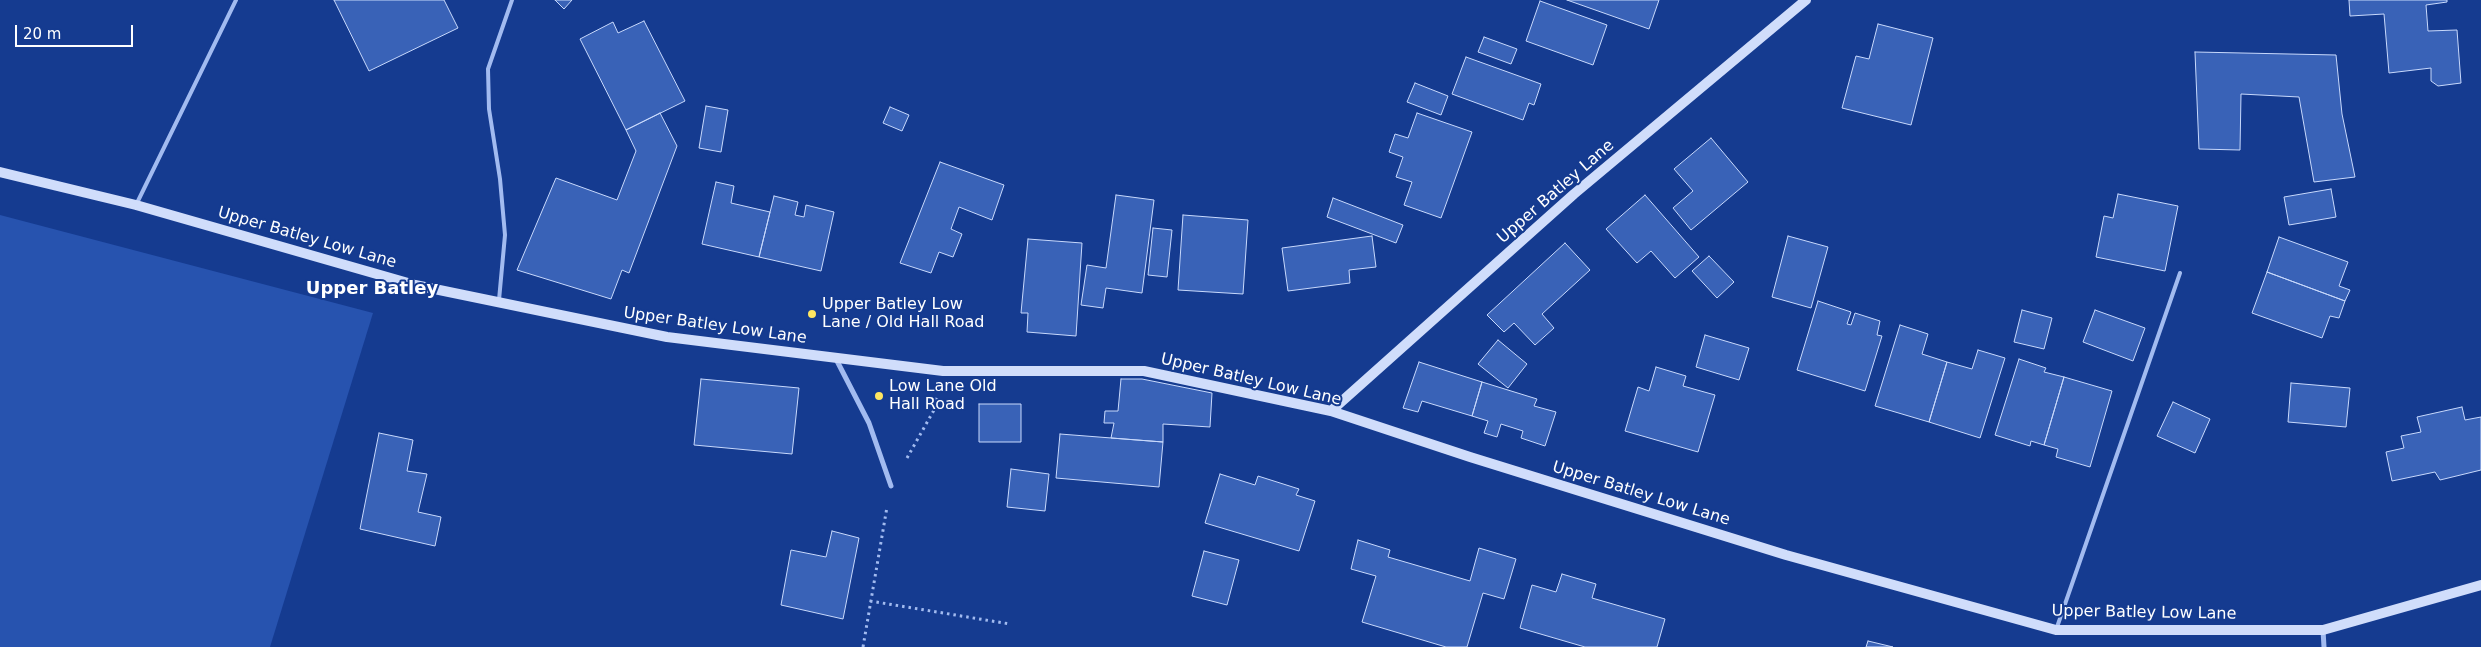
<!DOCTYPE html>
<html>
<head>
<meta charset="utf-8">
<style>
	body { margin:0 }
	#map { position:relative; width:2481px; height:647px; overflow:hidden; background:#153b90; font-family:"DejaVu Sans",sans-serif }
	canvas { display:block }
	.scale { position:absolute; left:15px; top:25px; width:118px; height:22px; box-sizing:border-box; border:2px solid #fff; border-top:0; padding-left:6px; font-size:15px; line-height:18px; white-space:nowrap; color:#fff; -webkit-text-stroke:4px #153b90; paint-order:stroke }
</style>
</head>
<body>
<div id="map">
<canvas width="2481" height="647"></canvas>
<div class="scale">20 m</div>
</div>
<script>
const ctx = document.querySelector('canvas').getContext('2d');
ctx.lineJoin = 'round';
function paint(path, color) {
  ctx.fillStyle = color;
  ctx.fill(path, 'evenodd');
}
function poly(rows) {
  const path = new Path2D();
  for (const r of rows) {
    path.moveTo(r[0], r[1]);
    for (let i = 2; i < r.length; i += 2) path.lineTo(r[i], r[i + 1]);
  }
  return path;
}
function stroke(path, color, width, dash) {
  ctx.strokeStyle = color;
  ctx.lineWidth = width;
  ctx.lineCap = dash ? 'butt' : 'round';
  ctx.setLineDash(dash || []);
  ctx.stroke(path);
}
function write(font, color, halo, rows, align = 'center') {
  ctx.font = font + ' "DejaVu Sans",sans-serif';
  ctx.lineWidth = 4;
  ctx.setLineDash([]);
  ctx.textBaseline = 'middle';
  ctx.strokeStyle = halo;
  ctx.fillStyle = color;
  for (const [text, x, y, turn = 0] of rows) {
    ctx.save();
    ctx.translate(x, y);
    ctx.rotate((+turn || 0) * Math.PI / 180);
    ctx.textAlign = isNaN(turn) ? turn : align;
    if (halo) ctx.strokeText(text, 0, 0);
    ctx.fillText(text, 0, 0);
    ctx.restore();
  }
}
paint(poly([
	[0,215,373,313,270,647,0,647]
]), '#2753af');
const building = poly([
	[334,0,444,0,458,28,369,71,334,0],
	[555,0,572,0,564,9,555,0],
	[1567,0,1659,0,1649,29,1567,0],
	[2349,0,2447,0,2447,2,2426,5,2428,31,2457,30,2461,83,2438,86,2431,81,2431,68,2389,73,2384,14,2350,16,2349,0],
	[1540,1,1607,25,1593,65,1526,41,1540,1],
	[644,21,685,101,626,130,580,39,613,22,618,33,644,21],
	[1878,24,1933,38,1911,125,1842,108,1856,56,1869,59,1878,24],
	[1484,37,1517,49,1511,64,1478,52,1484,37],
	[2195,52,2336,55,2342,114,2355,177,2314,182,2299,97,2241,94,2240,150,2199,149,2195,52],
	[1466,57,1541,84,1534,105,1529,103,1523,120,1452,94,1466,57],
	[1415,83,1448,96,1441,115,1407,102,1415,83],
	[706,106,728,110,721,152,699,148,706,106],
	[890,107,909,115,902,131,883,123,890,107],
	[660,113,677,146,629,273,622,270,611,299,517,270,556,178,617,200,636,151,626,130,660,113],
	[1417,113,1472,132,1441,218,1404,205,1412,182,1396,177,1403,157,1389,152,1395,134,1408,138,1417,113],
	[1711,138,1748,182,1691,230,1673,208,1693,191,1674,169,1711,138],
	[940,162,1004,185,992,220,959,207,951,229,962,234,953,257,939,252,931,273,900,263,940,162],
	[716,182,734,186,731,203,770,212,759,257,702,244,716,182],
	[2331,189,2336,217,2289,225,2284,197,2331,189],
	[2118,194,2178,206,2165,271,2096,257,2104,216,2113,218,2118,194],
	[1116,195,1154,200,1142,293,1106,288,1103,308,1081,305,1087,265,1106,268,1116,195],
	[1645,195,1699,257,1675,278,1651,251,1637,263,1606,229,1645,195],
	[774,196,798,202,795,215,804,217,806,205,834,212,821,271,759,257,774,196],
	[1333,198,1403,225,1396,243,1327,217,1333,198],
	[1183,215,1248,220,1243,294,1178,290,1183,215],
	[1153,228,1172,230,1167,277,1148,275,1153,228],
	[1372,236,1376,267,1349,270,1350,283,1288,291,1282,248,1372,236],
	[1788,236,1828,247,1811,308,1772,297,1788,236],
	[2279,237,2348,262,2339,286,2350,290,2345,301,2267,272,2279,237],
	[1028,239,1082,243,1076,336,1027,332,1028,313,1021,313,1028,239],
	[1565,243,1590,270,1542,314,1554,328,1535,345,1514,323,1504,332,1487,315,1565,243],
	[1709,256,1734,282,1717,298,1692,271,1709,256],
	[2267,272,2345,301,2339,318,2330,316,2322,338,2252,313,2267,272],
	[1818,301,1851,312,1847,324,1851,325,1855,313,1880,321,1877,335,1882,336,1865,391,1797,370,1818,301],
	[2022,310,2052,318,2044,349,2014,342,2022,310],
	[2095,310,2145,328,2133,361,2083,342,2095,310],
	[1900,325,1928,334,1922,354,1947,362,1929,422,1875,406,1900,325],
	[1705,335,1749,348,1739,380,1696,367,1705,335],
	[1498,340,1527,364,1508,388,1478,364,1498,340],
	[1978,350,2005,358,1980,438,1929,422,1947,362,1972,369,1978,350],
	[2019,359,2046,368,2044,372,2064,377,2044,445,2031,441,2030,446,1995,435,2019,359],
	[1419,362,1482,382,1472,416,1422,401,1418,412,1403,408,1419,362],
	[1656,367,1686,376,1683,386,1715,395,1698,452,1625,431,1638,387,1649,391,1656,367],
	[2064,377,2112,391,2090,467,2056,457,2058,449,2044,445,2064,377],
	[701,379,799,388,792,454,694,445,701,379],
	[1121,379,1142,379,1212,393,1210,427,1163,424,1163,442,1111,438,1114,423,1104,423,1105,411,1118,411,1121,379],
	[1482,382,1537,399,1534,406,1556,412,1545,446,1521,438,1523,431,1501,424,1497,437,1484,433,1488,421,1472,416,1482,382],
	[2291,383,2350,388,2346,427,2288,422,2291,383],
	[2173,402,2210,419,2195,453,2157,436,2173,402],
	[979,404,1021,404,1021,442,979,442,979,404],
	[2462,407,2465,420,2481,417,2481,470,2440,480,2435,472,2392,481,2386,452,2404,448,2401,436,2421,432,2417,417,2462,407],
	[379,433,413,440,407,471,427,474,418,512,441,517,435,546,360,529,379,433],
	[1060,434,1163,442,1159,487,1056,478,1060,434],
	[1011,469,1049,474,1045,511,1007,507,1011,469],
	[1220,474,1255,485,1258,476,1299,489,1296,495,1315,501,1299,551,1205,523,1220,474],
	[832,531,859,538,843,619,781,605,791,550,826,557,832,531],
	[1358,540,1390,550,1388,557,1470,581,1479,548,1516,559,1504,599,1483,593,1467,647,1446,647,1362,622,1376,576,1351,569,1358,540],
	[1204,551,1239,560,1227,605,1192,596,1204,551],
	[1562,574,1596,584,1592,598,1665,619,1657,647,1585,647,1520,628,1532,585,1556,592,1562,574],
	[1868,641,1893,647,1866,647,1868,641]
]);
paint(building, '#3962b7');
stroke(building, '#c8d9fc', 1);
stroke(poly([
	[907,458,934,410,937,397],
	[870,601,1010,624],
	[863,647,887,507]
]), '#a2bbf0', 3, [2.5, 4]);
stroke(poly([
	[136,205,236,0],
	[499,300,505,235,500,179,489,109,488,69,512,0],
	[2056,630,2180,273]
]), '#a2bbf0', 4);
stroke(poly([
	[836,359,869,423,891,486],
	[2323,630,2324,647]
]), '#a2bbf0', 5);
stroke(poly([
	[0,172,136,205,415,285,667,337,943,371,1144,371,1331,411,1470,457,1786,555,2056,630,2323,630,2481,585],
	[1331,411,1574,194,1806,0]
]), '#d0ddfb', 10);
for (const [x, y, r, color] of [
	[812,314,5,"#ffe661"],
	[879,396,5,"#ffe661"]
]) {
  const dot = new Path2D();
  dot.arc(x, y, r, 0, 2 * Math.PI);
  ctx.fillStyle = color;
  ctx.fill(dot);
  stroke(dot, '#153b90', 2);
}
write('16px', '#fff', '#153b90', [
	["Upper Batley Lane",1556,192,-41],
	["Upper Batley Low Lane",307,238,16],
	["Upper Batley Low Lane",715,326,8],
	["Upper Batley Low Lane",1251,380,13],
	["Upper Batley Low Lane",1641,494,17],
	["Upper Batley Low Lane",2144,613,1]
]);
write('16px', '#fff', '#153b90', [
	["Upper Batley Low",822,305],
	["Lane / Old Hall Road",822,323],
	["Low Lane Old",889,387],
	["Hall Road",889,405]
], 'left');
write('bold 18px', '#fff', '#153b90', [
	["Upper Batley",372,289]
]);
</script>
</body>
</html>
